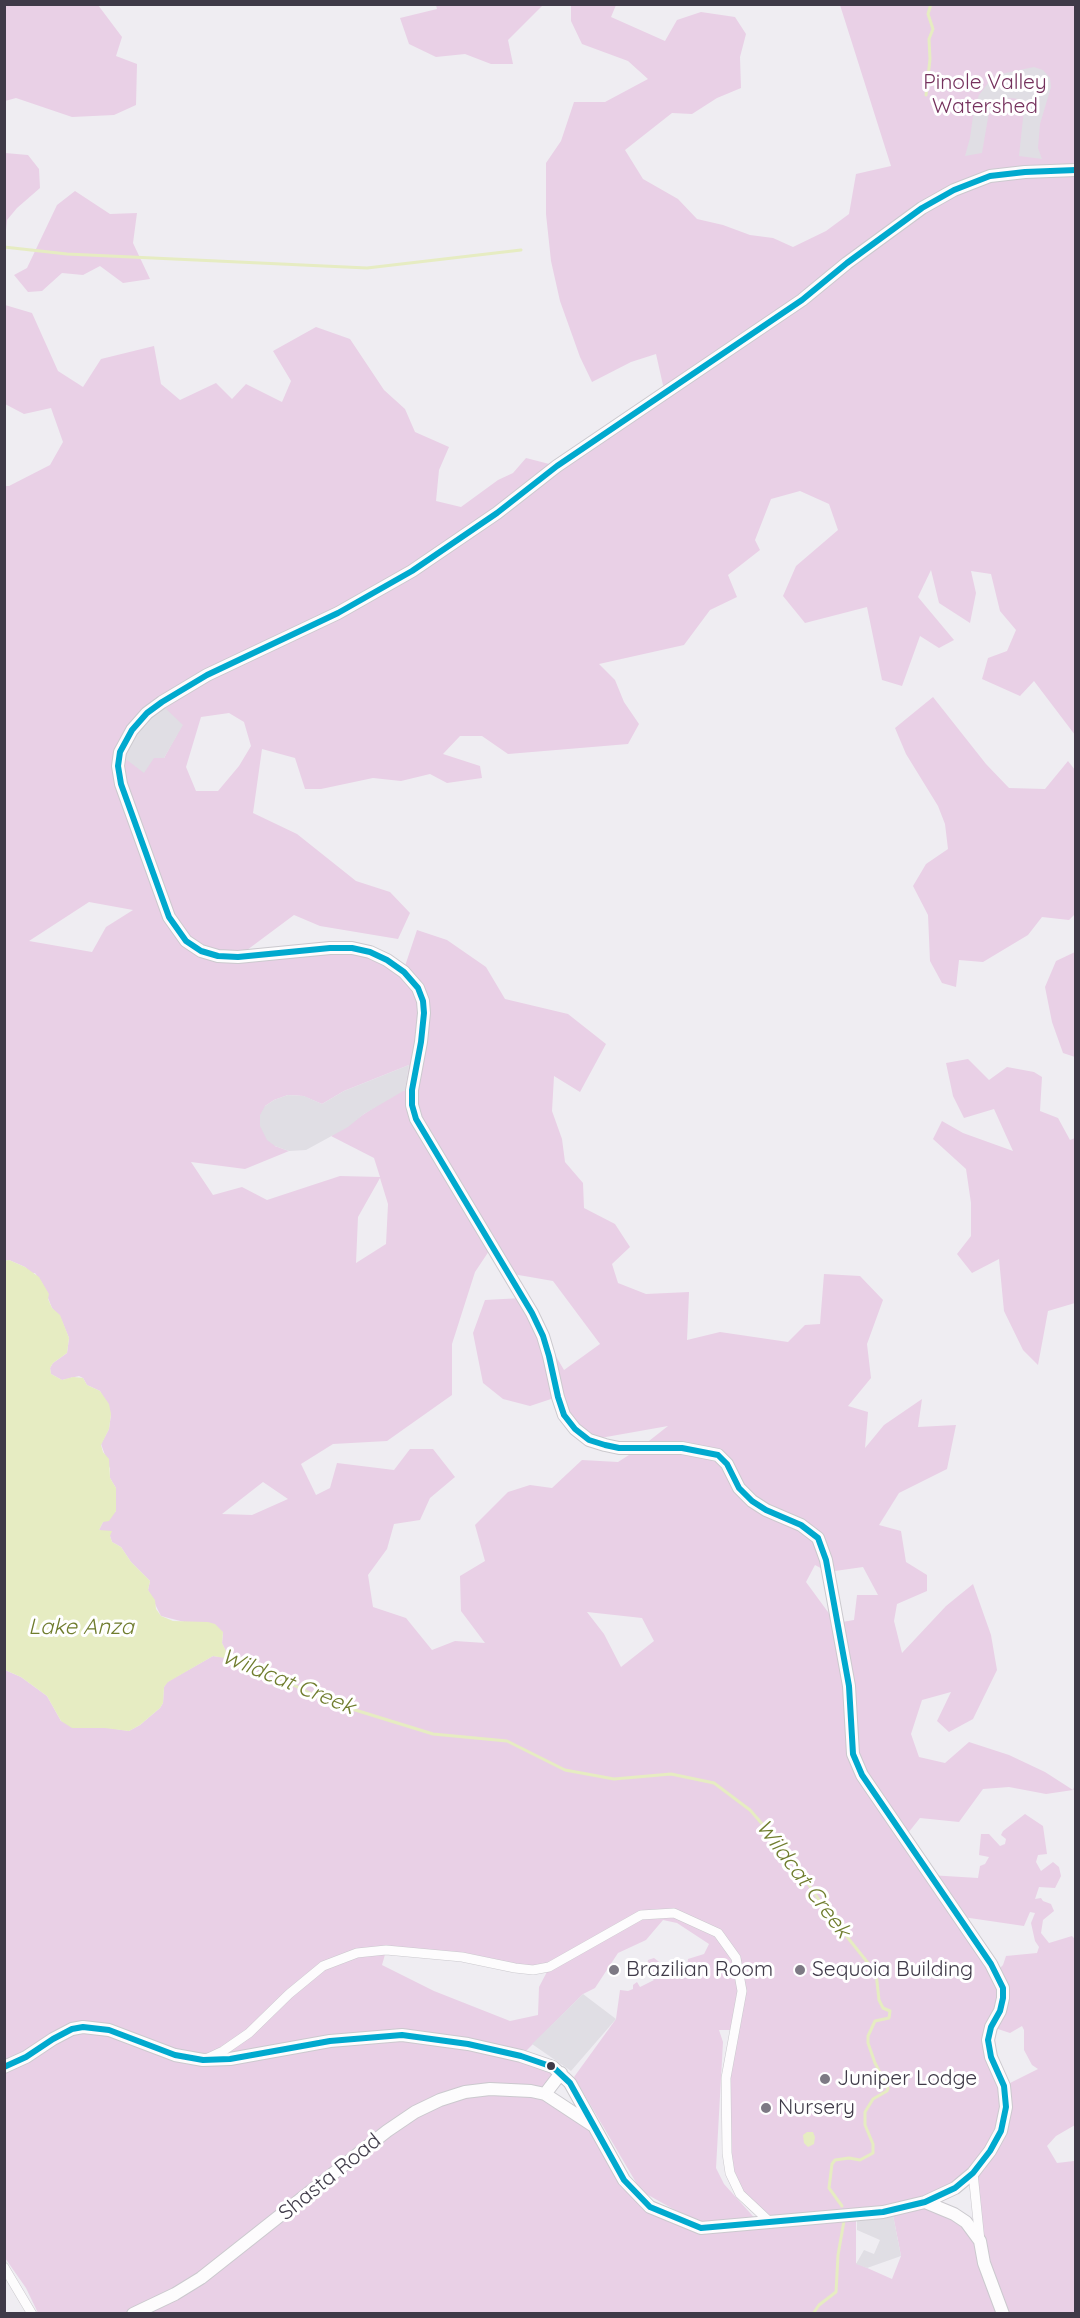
<!DOCTYPE html>
<html>
<head>
<meta charset="utf-8">
<style>
	body { margin:0 }
	#map { position:relative; width:1080px; height:2318px; overflow:hidden; background:#efedf2; font-family:Quicksand,sans-serif }
	canvas { display:block }
	.frame { position:absolute; inset:0; border:6px solid #3f3a48; pointer-events:none }
</style>
</head>
<body>
<div id="map">
<canvas width="1080" height="2318"></canvas>
<div class="frame"></div>
</div>
<script>
const ctx = document.querySelector('canvas').getContext('2d');
ctx.lineJoin = 'round';
function paint(path, color) {
  ctx.fillStyle = color;
  ctx.fill(path, 'evenodd');
}
function poly(rows) {
  const path = new Path2D();
  for (const r of rows) {
    path.moveTo(r[0], r[1]);
    for (let i = 2; i < r.length; i += 2) path.lineTo(r[i], r[i + 1]);
  }
  return path;
}
function stroke(path, color, width, dash) {
  ctx.strokeStyle = color;
  ctx.lineWidth = width;
  ctx.lineCap = dash ? 'butt' : 'round';
  ctx.setLineDash(dash || []);
  ctx.stroke(path);
}
function write(font, color, halo, rows, align = 'center') {
  ctx.font = font + ' Quicksand,sans-serif';
  ctx.lineWidth = 6;
  ctx.setLineDash([]);
  ctx.textBaseline = 'middle';
  ctx.strokeStyle = halo;
  ctx.fillStyle = color;
  for (const [text, x, y, turn = 0] of rows) {
    ctx.save();
    ctx.translate(x, y);
    ctx.rotate((+turn || 0) * Math.PI / 180);
    ctx.textAlign = isNaN(turn) ? turn : align;
    if (halo) ctx.strokeText(text, 0, 0);
    ctx.fillText(text, 0, 0);
    ctx.restore();
  }
}
paint(poly([
	[4,5,98,5,122,37,116,56,137,64,136,105,114,115,72,117,16,98,5,101],
	[436,5,436,4,543,5,508,40,513,64,491,64,465,54,436,57,409,44,400,18,437,9],
	[571,5,616,5,611,17,665,41,677,20,701,12,735,17,746,34,740,57,741,88,717,98,692,114,672,113,625,150,643,179,678,199,697,219,723,225,750,235,773,238,793,247,826,231,849,214,856,174,891,166,840,5,1075,5,1075,735,1034,681,1020,696,982,679,988,658,1007,651,1016,630,1000,611,991,574,971,571,976,593,970,623,939,603,931,570,918,597,954,640,939,648,920,636,902,686,882,680,867,607,805,623,783,596,796,566,838,530,829,504,800,491,771,499,755,540,760,550,728,575,737,597,710,610,684,645,599,664,615,680,624,702,639,724,628,744,508,754,482,736,460,736,443,754,480,766,482,778,447,783,430,774,401,781,373,778,321,789,305,789,295,758,262,749,253,813,297,834,356,881,390,892,410,913,398,939,320,926,294,915,239,956,352,948,403,972,417,930,447,940,486,967,505,999,568,1014,606,1044,580,1092,554,1076,552,1111,562,1139,565,1162,583,1183,584,1208,615,1224,630,1247,612,1264,618,1283,646,1294,689,1292,687,1340,720,1332,788,1342,805,1325,820,1324,824,1274,860,1276,883,1300,867,1344,871,1378,848,1406,868,1412,865,1448,884,1425,922,1399,918,1427,956,1425,947,1469,899,1493,879,1525,901,1531,906,1562,927,1575,927,1591,897,1604,894,1621,902,1653,946,1606,973,1584,991,1635,997,1670,973,1719,949,1732,937,1721,951,1692,922,1700,911,1734,919,1757,945,1763,969,1742,1009,1755,1045,1772,1073,1790,1075,1784,1075,1789,1073,1790,1046,1794,1009,1787,983,1789,959,1822,920,1818,904,1838,929,1875,978,1878,980,1866,985,1864,989,1857,979,1855,981,1834,989,1834,1000,1846,1005,1844,1006,1839,1001,1835,1003,1831,1025,1814,1043,1826,1047,1854,1038,1855,1036,1862,1041,1871,1053,1862,1059,1867,1061,1876,1055,1888,1039,1887,1035,1899,1041,1898,1043,1901,1051,1904,1054,1911,1043,1920,1041,1933,1049,1943,1072,1936,1075,1939,1075,2125,1056,2136,1047,2146,1057,2163,1074,2161,1075,2163,1075,2313,38,2313,26,2288,5,2258,5,1670,21,1677,47,1696,61,1721,129,1731,140,1725,160,1708,163,1703,164,1687,167,1682,213,1656,229,1658,222,1643,223,1632,161,1616,148,1590,150,1581,131,1562,121,1547,112,1542,110,1536,99,1530,103,1522,116,1511,116,1488,110,1478,110,1469,101,1444,109,1429,111,1414,100,1391,87,1385,83,1378,79,1376,62,1380,51,1374,50,1368,53,1363,67,1353,69,1338,61,1319,52,1308,42,1283,35,1273,31,1273,25,1267,9,1260,5,1261,5,486,9,486,50,465,63,442,51,408,24,414,5,404,5,305,32,313,58,371,83,387,101,359,154,346,161,384,180,400,216,383,232,399,246,384,282,402,291,381,273,351,316,327,350,339,384,390,405,409,415,432,449,447,439,470,436,501,461,507,498,480,513,473,526,458,557,466,665,394,656,354,631,362,592,382,580,357,560,301,551,261,546,214,546,163,561,141,574,102,605,102,648,79,628,61,582,44,571,21],
	[229,713,244,722,251,746,239,766,218,791,196,791,186,767,201,717],
	[182,725,164,758,154,758],
	[89,902,133,910,106,927,92,952,29,941],
	[409,1065,405,1090,394,1094,331,1136,374,1158,380,1177,340,1176,267,1200,242,1187,213,1195,191,1162,245,1169,289,1151,275,1146,265,1106,274,1100,288,1095,303,1096,322,1104,344,1091],
	[380,1178,388,1204,386,1244,356,1263,358,1217],
	[491,1248,507,1273,553,1281,600,1344,564,1370,522,1298,485,1300,473,1333,483,1383,503,1399,530,1406,557,1397,589,1440,668,1426,640,1448,618,1462,582,1460,552,1488,530,1485,508,1492,475,1525,485,1561,460,1576,461,1611,485,1643,455,1641,432,1650,406,1618,373,1607,368,1575,387,1549,394,1524,420,1520,430,1498,455,1477,433,1449,410,1449,394,1470,337,1463,330,1488,316,1495,301,1464,333,1444,387,1441,452,1395,452,1344,475,1272],
	[263,1482,288,1499,252,1515,222,1514],
	[815,1565,828,1572,863,1567,878,1595,857,1595,854,1620,836,1623,806,1582],
	[587,1612,642,1618,654,1641,621,1667,604,1634],
	[1030,1912,1035,1913,1031,1923,1035,1941,1039,1947,1037,1953,1006,1956,1003,1965,996,1972,956,1916,1024,1926],
	[663,1920,677,1923,709,1944,704,1954,688,1959,687,1966,667,1968,654,1958,648,1960,646,1973,654,1980,640,1987,637,1982,633,1985,633,1989,628,1991,620,1990,616,2019,574,2077,641,2191,698,2223,649,2207,594,2127,545,2094,561,2073,521,2056,583,1994,595,1988,618,1953,646,1940],
	[386,1951,549,1968,539,1987,538,2015,510,2021,434,1991,382,1965],
	[1022,2026,1024,2030,1024,2050,1032,2065,1038,2069,1004,2086,988,2040,992,2027,1010,2033],
	[719,2030,733,2030,726,2078,730,2173,740,2194,770,2223,760,2224,724,2184,716,2168,723,2042],
	[973,2173,979,2240,954,2214,926,2201],
	[892,2210,901,2256,892,2279,856,2263,856,2215],
	[5,153,28,155,39,169,40,188,17,208,7,220,5,239],
	[75,191,110,214,137,213,133,243,150,279,123,283,100,266,83,275,62,273,42,291,28,292,14,275,27,268,57,205],
	[933,697,986,764,1009,788,1045,789,1068,761,1075,770,1075,914,1069,920,1042,917,1028,935,983,962,959,960,956,987,942,983,930,961,928,915,913,886,926,864,948,849,945,824,938,806,906,754,895,728],
	[1075,952,1075,1057,1063,1053,1052,1022,1045,987,1056,961],
	[968,1059,989,1080,1007,1067,1034,1072,1042,1077,1040,1111,1058,1118,1070,1140,1075,1138,1075,1303,1048,1311,1038,1365,1023,1350,1004,1311,999,1259,972,1273,957,1254,971,1236,971,1203,966,1169,933,1139,942,1121,963,1133,1013,1151,994,1109,964,1118,953,1096,946,1063]
]), '#e9d0e6');
paint(poly([
	[1034,67,1043,70,1050,78,1051,87,1040,124,1038,148,1042,159,1019,156,1024,109,1023,103,1019,99,1010,98,998,101,989,112,982,153,965,156,970,138,974,109,979,95,988,83,1001,74],
	[164,707,183,725,164,758,154,758,144,773,123,757,137,731,146,720],
	[409,1065,405,1090,364,1114,348,1127,306,1150,289,1151,275,1146,267,1140,260,1126,260,1115,265,1106,274,1100,288,1095,304,1096,322,1104,344,1091],
	[583,1994,616,2019,571,2071,532,2044],
	[893,2215,901,2256,867,2268,856,2264,864,2250,874,2254,880,2240,857,2230,857,2219]
]), '#e0dee4');
paint(poly([
	[9,1260,25,1267,39,1277,49,1294,48,1299,52,1308,60,1315,69,1338,67,1353,53,1363,50,1368,51,1374,62,1380,73,1377,83,1378,87,1385,100,1391,109,1404,111,1414,109,1429,101,1445,103,1452,109,1459,110,1478,116,1488,116,1511,109,1521,103,1522,99,1530,112,1531,110,1536,112,1542,121,1547,131,1562,150,1581,148,1590,155,1600,156,1609,161,1616,173,1621,208,1622,215,1624,223,1632,222,1643,230,1659,213,1656,168,1682,164,1687,163,1703,160,1708,140,1725,129,1731,105,1728,72,1728,61,1721,47,1696,21,1677,5,1670,4,1261],
	[807,2132,813,2132,815,2137,814,2144,808,2147,804,2143,803,2135]
]), '#e6ecc2');
stroke(poly([
	[926,95,930,59,929,39,933,29,928,14,931,4],
	[4,247,67,254,367,268,521,250],
	[226,1657,263,1670,326,1701,433,1734,507,1741,565,1770,614,1779,671,1774,714,1783,750,1810,785,1850,828,1913,876,1973,879,2000,883,2008,890,2011,889,2018,875,2021,868,2036,868,2043,875,2063,888,2088,887,2091,873,2099,865,2112,865,2125,873,2144,873,2153,860,2160,849,2158,835,2160,832,2164,829,2188,842,2206],
	[813,2314,819,2305,836,2292,838,2255,844,2221]
]), '#e6ecc2', 3);
const minor = poly([
	[208,2058,223,2051,249,2033,289,1994,323,1966,357,1953,386,1950,462,1957,515,1968,533,1970,549,1967,641,1915,674,1913,718,1933,736,1958,742,1991,726,2078,727,2153,730,2173,740,2194,771,2223],
	[973,2173,980,2241],
	[4,2267,32,2314]
]);
const tertiary = poly([
	[4,2067,26,2057,53,2039,72,2029,83,2027,109,2030,175,2055,203,2060,230,2059,330,2041,402,2035,468,2044,521,2056,553,2067,570,2083,624,2180,650,2207,701,2228,883,2212,925,2202,955,2188,973,2173,990,2151,1001,2131,1006,2107,1004,2086,991,2057,988,2040,991,2027,1000,2011,1003,1998,1003,1988,991,1964,862,1775,853,1754,849,1686,826,1560,818,1538,801,1525,766,1510,752,1501,739,1488,727,1464,718,1455,682,1448,619,1448,605,1445,589,1440,575,1429,564,1415,558,1397,549,1356,543,1336,532,1313,416,1119,412,1105,412,1090,421,1042,424,1013,423,1001,418,988,404,972,387,960,370,952,352,948,330,948,238,957,218,956,201,951,186,941,169,917,121,784,118,766,120,752,132,730,147,713,162,702,207,675,338,613,412,571,497,513,557,466,802,300,847,263,922,208,954,190,990,176,1025,172,1076,170],
	[545,2094,561,2073],
	[925,2202,954,2214,966,2222,980,2241,984,2263,1003,2314],
	[133,2314,175,2294,201,2278,387,2131,415,2112,440,2100,465,2092,490,2089,531,2091,545,2094,592,2125]
]);
stroke(minor, '#cbc9ce', 10);
stroke(tertiary, '#cbc9ce', 14);
stroke(minor, '#fdfcfd', 9);
stroke(tertiary, '#fdfcfd', 12);
stroke(poly([
	[4,2067,26,2057,53,2039,72,2029,83,2027,109,2030,175,2055,203,2060,230,2059,330,2041,402,2035,468,2044,521,2056,553,2067,570,2083,624,2180,650,2207,701,2228,883,2212,925,2202,955,2188,973,2173,990,2151,1001,2131,1006,2107,1004,2086,991,2057,988,2040,991,2027,1000,2011,1003,1998,1003,1988,991,1964,862,1775,853,1754,849,1686,826,1560,818,1538,801,1525,766,1510,752,1501,739,1488,727,1464,718,1455,682,1448,619,1448,605,1445,589,1440,575,1429,564,1415,558,1397,549,1356,543,1336,532,1313,416,1119,412,1105,412,1090,421,1042,424,1013,423,1001,418,988,404,972,387,960,370,952,352,948,330,948,238,957,218,956,201,951,186,941,169,917,121,784,118,766,120,752,132,730,147,713,162,702,207,675,338,613,412,571,497,513,557,466,802,300,847,263,922,208,954,190,990,176,1025,172,1076,170]
]), '#00a9ce', 6);
for (const [x, y, r, color] of [
	[614,1970,6,"#7d7984"],
	[800,1970,6,"#7d7984"],
	[551,2066,5,"#3f3a48"],
	[825,2079,6,"#7d7984"],
	[766,2108,6,"#7d7984"]
]) {
  const dot = new Path2D();
  dot.arc(x, y, r, 0, 2 * Math.PI);
  ctx.fillStyle = color;
  ctx.fill(dot);
  stroke(dot, '#fff', 2);
}
write('21px', '#75315d', '#fff', [
	["Pinole Valley",985,83],
	["Watershed",985,107]
]);
write('21px', '#3f3a48', '#fff', [
	["Brazilian Room",626,1970],
	["Sequoia Building",812,1970],
	["Juniper Lodge",837,2079],
	["Nursery",778,2108]
], 'left');
write('21px', '#3f3a48', '#fff', [
	["Shasta Road",330,2177,-39]
]);
write('italic 22px', '#707d2e', '#fff', [
	["Lake Anza",81,1627],
	["Wildcat Creek",288,1682,22],
	["Wildcat Creek",803,1879,53]
]);
</script>
</body>
</html>
